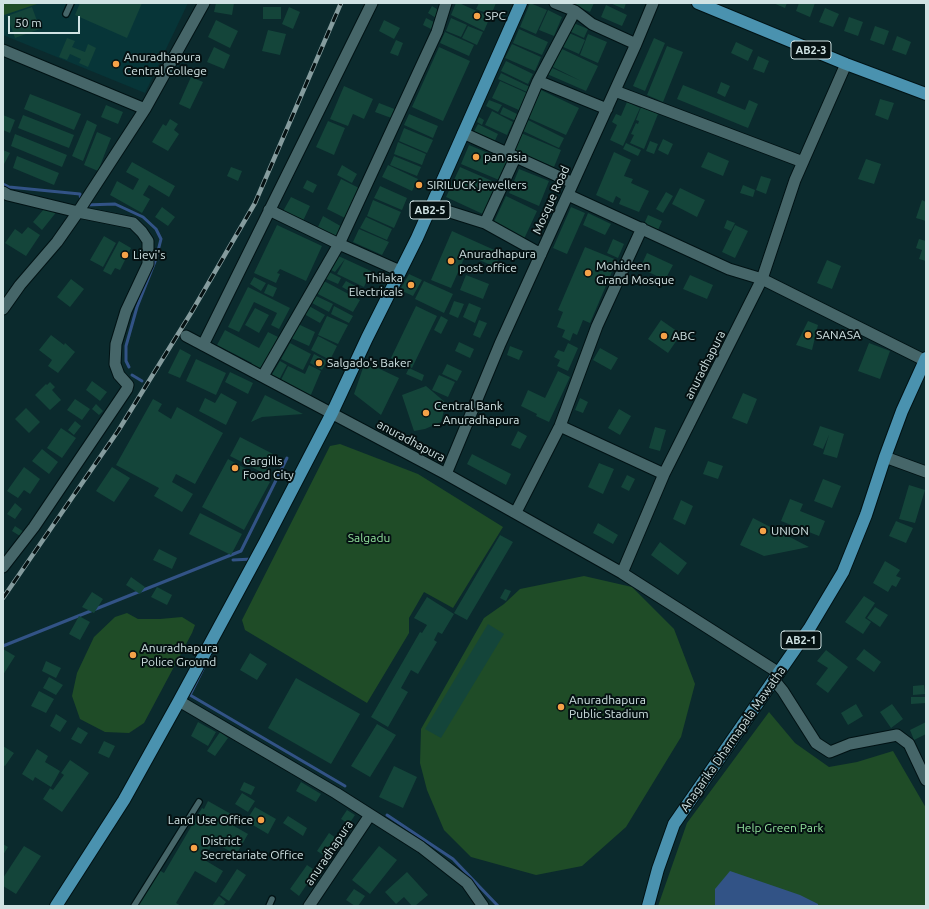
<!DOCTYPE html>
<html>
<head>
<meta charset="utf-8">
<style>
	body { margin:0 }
	#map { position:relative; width:929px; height:909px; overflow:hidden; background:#0b2a2d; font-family:Ubuntu,sans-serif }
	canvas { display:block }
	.frame { position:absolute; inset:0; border:4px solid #d0e2e3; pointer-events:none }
	.scale { position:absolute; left:8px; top:16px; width:72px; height:18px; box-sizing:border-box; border:2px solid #d0e2e3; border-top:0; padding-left:5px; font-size:12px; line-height:14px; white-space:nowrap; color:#d0e2e3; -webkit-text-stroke:3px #051112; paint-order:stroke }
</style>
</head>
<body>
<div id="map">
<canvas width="929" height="909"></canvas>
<div class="frame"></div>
<div class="scale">50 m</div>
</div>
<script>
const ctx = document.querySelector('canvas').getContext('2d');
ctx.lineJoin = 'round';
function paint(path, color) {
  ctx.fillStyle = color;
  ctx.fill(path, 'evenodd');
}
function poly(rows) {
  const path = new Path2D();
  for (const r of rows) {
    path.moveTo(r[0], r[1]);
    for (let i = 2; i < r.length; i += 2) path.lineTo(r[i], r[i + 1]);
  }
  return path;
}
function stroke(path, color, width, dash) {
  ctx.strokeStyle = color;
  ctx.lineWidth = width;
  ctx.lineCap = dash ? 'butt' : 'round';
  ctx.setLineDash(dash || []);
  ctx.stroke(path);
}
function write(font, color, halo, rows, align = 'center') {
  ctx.font = font + ' Ubuntu,sans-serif';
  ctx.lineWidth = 4;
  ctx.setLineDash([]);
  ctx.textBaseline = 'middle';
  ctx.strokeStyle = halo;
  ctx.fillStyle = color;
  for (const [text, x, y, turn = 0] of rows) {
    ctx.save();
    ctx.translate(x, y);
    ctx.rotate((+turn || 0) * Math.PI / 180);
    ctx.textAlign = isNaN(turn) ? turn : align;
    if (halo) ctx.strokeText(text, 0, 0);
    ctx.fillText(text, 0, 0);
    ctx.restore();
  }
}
paint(poly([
	[3,3,188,3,145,93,3,35]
]), '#073538');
paint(poly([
	[3,3,40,3,4,15,3,15],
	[340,444,418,474,503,527,453,608,424,592,409,618,409,633,367,703,245,630,242,620,330,446],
	[584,576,632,587,674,629,695,684,681,737,626,827,582,866,536,875,471,857,444,830,427,790,420,763,421,729,484,618,504,604,520,589],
	[127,613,138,619,160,619,182,617,195,625,192,633,144,723,129,733,105,732,80,719,72,696,77,673,94,637,115,617],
	[769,712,795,743,829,767,857,762,893,751,926,808,926,906,658,906,687,823]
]), '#1f4c27');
paint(poly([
	[730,871,800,895,818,904,818,906,715,906,715,889]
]), '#325386');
stroke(poly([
	[3,184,9,187,80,194,81,201],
	[85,205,115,204,143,217,156,229,161,239,156,259,137,307,126,346,126,361,129,367],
	[132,375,142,381],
	[233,560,252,559],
	[3,646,241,551,287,458],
	[211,653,190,695,345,786],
	[387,815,453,859,498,906]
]), '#325386', 3);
paint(poly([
	[80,3,142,3,127,38,75,15],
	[216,3,234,3,232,15,214,12],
	[456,3,459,3,490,17,484,31,451,15],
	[479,3,496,3,491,15,476,9],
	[530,3,547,10,536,34,520,27],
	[568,3,594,3,590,12],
	[610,3,626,3,624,9],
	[773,3,787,3,785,8],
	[799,3,815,3,810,17,796,11],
	[606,5,627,15,622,26,601,17],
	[432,6,440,11,436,18,428,13],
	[32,7,40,29,15,38,7,16],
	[263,7,281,7,281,19,263,19],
	[289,7,300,12,293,29,282,24],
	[825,8,839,14,833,27,819,22],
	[548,10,562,17,554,36,539,30],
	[849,17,863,22,858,36,844,31],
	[426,18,434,22,431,29,423,25],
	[451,18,467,25,461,37,446,31],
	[216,20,238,31,230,48,208,37],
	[384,20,400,28,394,39,379,31],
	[571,22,588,29,584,38,567,30],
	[468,26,483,32,477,45,462,38],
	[875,26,889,31,884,45,870,40],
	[519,29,548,42,542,55,513,43],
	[268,30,286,34,280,55,262,51],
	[445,32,474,45,469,56,440,43],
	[567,32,585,40,579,54,561,46],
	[588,34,607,42,598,63,580,55],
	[897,36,911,42,906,55,892,50],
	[67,38,75,41,72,47,85,52,88,44,96,48,88,67,79,63,81,59,70,54,67,60,59,57],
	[654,38,665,43,645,91,633,86],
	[396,40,403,43,398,56,390,53],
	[736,42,753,50,748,61,731,53],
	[512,44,541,57,535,71,505,58],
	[667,46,683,52,663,102,647,95],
	[214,47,230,55,224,69,207,62],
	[439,47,470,61,443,121,412,107],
	[560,48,598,66,586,91,547,74,550,67,581,81,551,66],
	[758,56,769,61,764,73,753,69],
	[506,61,533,74,528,84,501,71],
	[501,73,530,87,527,92,498,79],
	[191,77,203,82,190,109,179,104],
	[500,81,529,94,521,111,492,98],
	[721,82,730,86,725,97,717,93],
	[683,85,745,110,749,100,758,104,748,128,677,99],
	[344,86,373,99,364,119,353,114,348,126,330,119],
	[541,90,579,108,566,135,528,118],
	[30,94,81,114,74,130,24,109],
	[880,99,894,103,888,120,875,115],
	[489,100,502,105,498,112,486,106],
	[627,102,640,108,623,146,610,140,617,125,612,122,616,114,621,116],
	[379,103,397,110,394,119,375,112],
	[106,105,123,112,118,124,101,117],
	[503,107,519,115,516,121,500,114],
	[641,107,658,114,644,149,630,143,634,135,631,134,636,123,638,124,639,121,636,120],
	[492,111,513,122,507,135,485,125],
	[409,114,438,126,433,138,404,125],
	[3,115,15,120,10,133,3,130],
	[23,115,74,135,69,148,18,128],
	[479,117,484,120,482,125,477,122],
	[170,119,178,124,174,130,179,134,168,151,152,142,163,124,166,126],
	[87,120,97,125,83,161,72,156],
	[528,120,564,138,559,148,523,131],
	[328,121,345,128,334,155,316,147],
	[478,124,498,134,493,145,472,135],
	[404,128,433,140,427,153,399,141],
	[97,132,111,138,98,171,84,165],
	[521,133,561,150,554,167,513,150],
	[15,134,67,155,62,167,11,146],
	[663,139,673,144,668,155,658,150],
	[650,141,658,144,654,154,646,151],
	[398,142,426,154,422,165,394,154],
	[626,143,641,150,638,156,623,149],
	[469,145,507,161,499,180,461,164],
	[3,150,10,153,3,166],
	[614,152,631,160,624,176,633,179,631,183,649,191,639,212,619,204,621,199,616,196,613,203,596,195],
	[708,152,729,161,723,176,701,167],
	[17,156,59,173,54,185,13,168],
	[394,156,421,167,417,176,390,165],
	[866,159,881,164,874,184,858,179],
	[132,162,175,186,169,197,149,185,143,195,150,199,142,213,110,195,117,181,133,190,139,179,126,172],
	[342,165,357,174,352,183,337,175],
	[388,165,418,179,412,191,382,177],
	[231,167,242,171,238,181,227,176],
	[460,167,499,184,485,215,446,197],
	[519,169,549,181,539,206,509,193],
	[761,176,771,179,766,194,756,190],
	[341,179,363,190,349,220,327,209],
	[307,180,317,185,313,193,303,188],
	[743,185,755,190,753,197,740,193],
	[380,186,407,198,402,210,374,198],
	[680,188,705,200,697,217,672,204],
	[666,192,673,196,663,213,656,209],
	[506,196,537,211,524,239,493,224],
	[291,197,310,206,302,223,282,213],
	[373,200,401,212,394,228,367,216],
	[922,200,926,202,926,221,916,218],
	[49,203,58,210,42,230,33,222],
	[162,207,175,217,168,226,155,217],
	[571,207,585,213,567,254,553,248],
	[588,213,611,224,605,235,583,225],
	[648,215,662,221,658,230,644,224],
	[323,216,344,228,337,240,317,229],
	[366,217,392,229,387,240,360,228],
	[727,220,735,223,731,231,724,228],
	[277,225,322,246,306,281,280,269,277,273,280,274,276,283,254,273],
	[735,225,748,231,735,258,722,252],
	[28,227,40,235,26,256,5,243,15,229,22,234],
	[359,229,389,242,382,255,353,242],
	[452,231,501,253,495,267,466,254,451,288,431,280],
	[104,236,116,243,103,267,90,260],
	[613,239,624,244,618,258,607,253],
	[919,239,926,241,926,261,919,259,922,250,916,248],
	[119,241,131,248,120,270,115,268,111,275,103,271],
	[585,247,617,260,590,323,583,320,577,335,573,333,570,341,562,337,565,330,557,327,563,312,558,310],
	[647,253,673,265,665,280,640,268],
	[334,254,345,259,335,272,327,268],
	[345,259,371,271,364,287,337,274],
	[827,260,841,266,832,289,817,283],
	[325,270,341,278,338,284,322,277],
	[409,274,422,280,413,296,400,290],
	[466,275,489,284,483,299,460,290],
	[690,275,713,285,707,299,683,289],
	[254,277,266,283,261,291,250,284],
	[71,279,84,289,70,307,57,297],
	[322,280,360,300,353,312,316,293],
	[346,281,363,290,360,297,342,287],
	[424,281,453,294,444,313,415,299],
	[268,284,277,288,273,297,264,293],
	[248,287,290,308,279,329,271,325,277,313,254,302,239,332,228,327],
	[314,295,333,304,329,312,310,302],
	[454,301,464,304,458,318,449,314],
	[469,303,481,308,475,323,463,317],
	[309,306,325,315,320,323,304,314],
	[334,306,353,316,349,323,331,314],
	[416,306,437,316,412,368,391,358],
	[255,308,269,315,259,333,245,325],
	[327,316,348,325,338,344,318,335],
	[441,316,448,320,441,334,434,330],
	[479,320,487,323,480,338,473,335],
	[661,320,681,334,668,353,648,339],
	[808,321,818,325,812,350,796,345],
	[298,324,315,332,309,346,291,338],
	[225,330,259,348,268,332,278,337,261,370,251,365,252,363,217,345],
	[51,335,64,345,65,343,75,352,58,373,48,366,52,360,39,350],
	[318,336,337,346,330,360,311,350],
	[459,342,474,349,470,358,455,351],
	[290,343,311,354,303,370,281,359],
	[568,343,578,348,568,371,557,366,560,360,554,357,558,350,564,352],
	[869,343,890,351,880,379,858,371],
	[510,346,523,351,519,360,507,355],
	[600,348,618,358,611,370,593,360],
	[180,349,191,355,180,378,168,373],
	[314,354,327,361,322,370,310,363],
	[196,359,226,373,216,395,186,381],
	[280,361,287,365,279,380,271,376],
	[365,362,399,378,381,415,354,394],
	[447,364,462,371,457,381,442,374],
	[309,365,321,371,310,397,280,382,288,366,305,374],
	[409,368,424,375,422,381,406,374],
	[558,371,570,377,549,422,536,416,537,414,521,406,528,390,545,398],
	[230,372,253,383,248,394,225,382],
	[439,375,455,382,448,397,432,390],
	[92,381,107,392,100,401,86,390],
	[50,382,55,387,52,390,61,400,50,410,35,395,46,384,47,385],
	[426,386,446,403,441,422,425,429,414,431,402,395],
	[221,393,237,402,226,425,199,411,205,398,215,403],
	[743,393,757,399,747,424,732,418],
	[265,395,303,414,262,417,251,422],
	[580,398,588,402,583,413,575,410],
	[75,399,90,409,82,420,67,410],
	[153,399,162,404,158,411,171,419,177,407,223,433,195,484,176,474,172,482,193,494,182,512,154,496,159,488,116,465],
	[96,404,103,411,99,415,92,409],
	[26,408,40,422,29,433,15,419],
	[619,409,631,416,620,435,608,428],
	[75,421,81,426,74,435,68,430],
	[820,426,844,434,837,458,823,454,829,435,823,449,813,445],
	[655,427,666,430,660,451,649,448],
	[61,428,76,438,62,458,47,448],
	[518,431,527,436,520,449,511,445],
	[240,437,275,455,265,474,230,456],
	[42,449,58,462,49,474,32,461],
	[472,454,511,474,506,485,467,464],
	[228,459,270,482,244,530,202,507],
	[708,461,723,466,718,479,703,474],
	[599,463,614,469,603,494,588,487],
	[24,467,40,479,30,494,24,490,18,498,7,491],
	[112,467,130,478,114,502,96,491],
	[627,475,635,479,629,491,621,487],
	[823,479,841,486,832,508,814,501],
	[909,485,925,490,915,523,899,519],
	[790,499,803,504,800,511,825,521,819,536,781,521],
	[681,500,693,506,685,525,673,519],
	[15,503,22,509,15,519,7,514],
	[200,513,242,534,231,555,189,534],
	[753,518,809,547,764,556,740,545],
	[896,521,913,528,906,543,889,536],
	[598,523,618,535,613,544,593,533],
	[15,526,24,532,20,536,12,531],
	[500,535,513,542,467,620,454,613],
	[660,542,687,563,678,575,651,555],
	[159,549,177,558,172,569,153,560],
	[885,561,900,570,896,576,901,578,896,587,892,585,888,592,873,583],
	[131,577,145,587,140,594,126,585],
	[157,587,172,595,167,605,151,597],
	[505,589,511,591,506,601,500,598],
	[92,592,103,599,94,613,82,607],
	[864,596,875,603,865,618,871,622,863,634,845,622],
	[427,597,454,614,442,634,438,632,434,640,437,642,418,674,411,670,401,688,408,692,388,727,371,717,420,632,422,633,427,625,414,618],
	[875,607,888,615,880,627,867,618],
	[79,616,90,622,80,640,69,634],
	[488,624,504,634,441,738,425,729],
	[3,649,15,656,3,675],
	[864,649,881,662,874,672,856,659],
	[826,650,848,667,828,693,816,684,828,668,817,661],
	[250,653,267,664,257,680,240,670],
	[46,661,61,668,56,678,42,671],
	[49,677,63,685,56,695,43,688],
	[296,678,360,714,331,764,268,728],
	[924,685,925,694,913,695,913,686],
	[39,691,54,699,46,713,31,706],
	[911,697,926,697,926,703,911,704],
	[856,704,863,716,848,725,841,713],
	[892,704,903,719,891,728,880,712],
	[56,714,67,721,60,732,50,726],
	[198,722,216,732,208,746,191,736],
	[926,722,926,734,914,740,910,730],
	[377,724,396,735,370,777,351,766],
	[78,727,88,733,81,744,71,739],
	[220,732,228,738,215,756,207,751],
	[104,741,115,746,109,758,98,753],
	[3,746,14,753,5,766,3,765],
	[37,749,48,756,45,762,60,771,51,787,35,777,33,781,22,774],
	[70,760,89,773,62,812,43,799,50,788,53,790,64,775,61,773],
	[394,766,417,777,403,808,379,797],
	[244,782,255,787,251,795,240,790],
	[301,782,321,794,316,802,296,791],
	[242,793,255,801,248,812,235,804],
	[208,801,231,814,227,822,248,834,236,855,214,842,203,859,223,871,216,883,195,871,176,903,181,906,138,906,159,870,164,873,202,808,204,809],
	[255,807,276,819,268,834,246,821],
	[347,810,355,815,349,824,341,819],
	[288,816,307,828,303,836,283,823],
	[329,833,340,841,328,858,317,851],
	[3,844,8,847,3,855],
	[24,846,41,856,16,894,3,886,3,878],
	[379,846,397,860,370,894,352,880],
	[307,865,316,871,299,896,290,889],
	[237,869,246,875,229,901,220,895],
	[407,872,428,895,415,906,412,906,404,897,396,904,385,892],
	[354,889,365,896,358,906,355,906,346,900],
	[219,896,226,902,223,906,212,906]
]), '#14453a');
const lane = poly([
	[66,14,71,3],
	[134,906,199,802],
	[269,906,272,899]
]);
const street = poly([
	[555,3,575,11,592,24,636,44],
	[3,50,145,109],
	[538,81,607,109],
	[615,91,803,162],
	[463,133,573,183],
	[507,154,538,81,575,11],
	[3,192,8,195,78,212,133,223,142,232,148,241,148,264,126,311,116,344,115,364,119,375,128,385,127,389,34,527,3,567],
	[568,195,729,269,762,279,795,180,846,64],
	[431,206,485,223,541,254],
	[269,210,339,244,400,271],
	[485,223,515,158],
	[3,309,20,285,57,242,78,212,145,109,204,3],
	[186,336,446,474,622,573,779,673],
	[203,345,372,3],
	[263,376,339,244,437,32,446,3],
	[560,426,664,474],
	[885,457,926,472],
	[446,474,500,344,636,44,653,3],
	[516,512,560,426,597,326,642,228],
	[622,573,664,474,762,279,924,360],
	[774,680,783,691,816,743,830,752,850,744,897,735,909,744,926,780],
	[179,701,336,793,421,847,467,883,483,906],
	[309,906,370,815]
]);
const primary = poly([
	[698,3,846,64,926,94],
	[56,906,124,800,179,701,265,542,332,413,367,338,417,238,521,3],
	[648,906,658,869,674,824,809,629,843,572,866,515,885,457,902,411,926,358]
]);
stroke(lane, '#001214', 8);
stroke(street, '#001214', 13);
stroke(primary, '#001214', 14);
stroke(lane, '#466669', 5.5);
stroke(street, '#466669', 11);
stroke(primary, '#4a92af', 12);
const rail = poly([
	[3,598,118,431,191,313,255,203,341,3]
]);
stroke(rail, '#859c9e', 4.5);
stroke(rail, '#051112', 3, [9]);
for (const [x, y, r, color] of [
	[477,16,4,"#f6a248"],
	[116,64,4,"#f6a248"],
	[476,157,4,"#f6a248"],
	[419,185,4,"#f6a248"],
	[125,255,4,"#f6a248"],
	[451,261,4,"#f6a248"],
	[588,273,4,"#f6a248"],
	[411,285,4,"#f6a248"],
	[808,335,4,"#f6a248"],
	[664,336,4,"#f6a248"],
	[319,363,4,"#f6a248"],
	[426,413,4,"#f6a248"],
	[235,468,4,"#f6a248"],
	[763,531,4,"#f6a248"],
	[133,655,4,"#f6a248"],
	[561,707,4,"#f6a248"],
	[261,820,4,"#f6a248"],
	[194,848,4,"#f6a248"]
]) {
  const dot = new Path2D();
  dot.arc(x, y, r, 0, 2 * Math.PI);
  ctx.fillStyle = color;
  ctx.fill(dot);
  stroke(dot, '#051112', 1.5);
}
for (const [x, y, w] of [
	[811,50,40],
	[430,210,40],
	[801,640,40]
]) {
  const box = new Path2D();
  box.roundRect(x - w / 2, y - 9, w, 18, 3);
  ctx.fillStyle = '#051112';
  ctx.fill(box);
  stroke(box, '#d0e2e3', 1);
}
write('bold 11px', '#d0e2e3', null, [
	["AB2-3",811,50],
	["AB2-5",430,210],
	["AB2-1",801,640]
]);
write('12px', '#d0e2e3', '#051112', [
	["SPC",485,16],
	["Anuradhapura",124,57],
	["Central College",124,71],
	["pan asia",484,157],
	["SIRILUCK jewellers",427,185],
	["Anuradhapura",459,254],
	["post office",459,268],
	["Lievi's",133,255],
	["Mohideen",596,266],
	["Grand Mosque",596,280],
	["Thilaka",403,278,"right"],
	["Electricals",403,292,"right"],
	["SANASA",816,335],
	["ABC",672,336],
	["Salgado's Baker",327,363],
	["Central Bank",434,406],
	["_ Anuradhapura",434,420],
	["Cargills",243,461],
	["Food City",243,475],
	["UNION",771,531],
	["Anuradhapura",141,648],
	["Police Ground",141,662],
	["Anuradhapura",569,700],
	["Public Stadium",569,714],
	["Land Use Office",253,820,"right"],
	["District",202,841],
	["Secretariate Office",202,855]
], 'left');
write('12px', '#d0e2e3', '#051112', [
	["Mosque Road",551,200,-66],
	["anuradhapura",705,365,-63],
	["anuradhapura",411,441,28],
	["Anagarika Dharmapala Mawatha",733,739,-55],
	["anuradhapura",329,853,-56]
]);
write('12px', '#94e39e', '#051112', [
	["Salgadu",369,538],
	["Help Green Park",780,828]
]);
</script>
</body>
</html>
